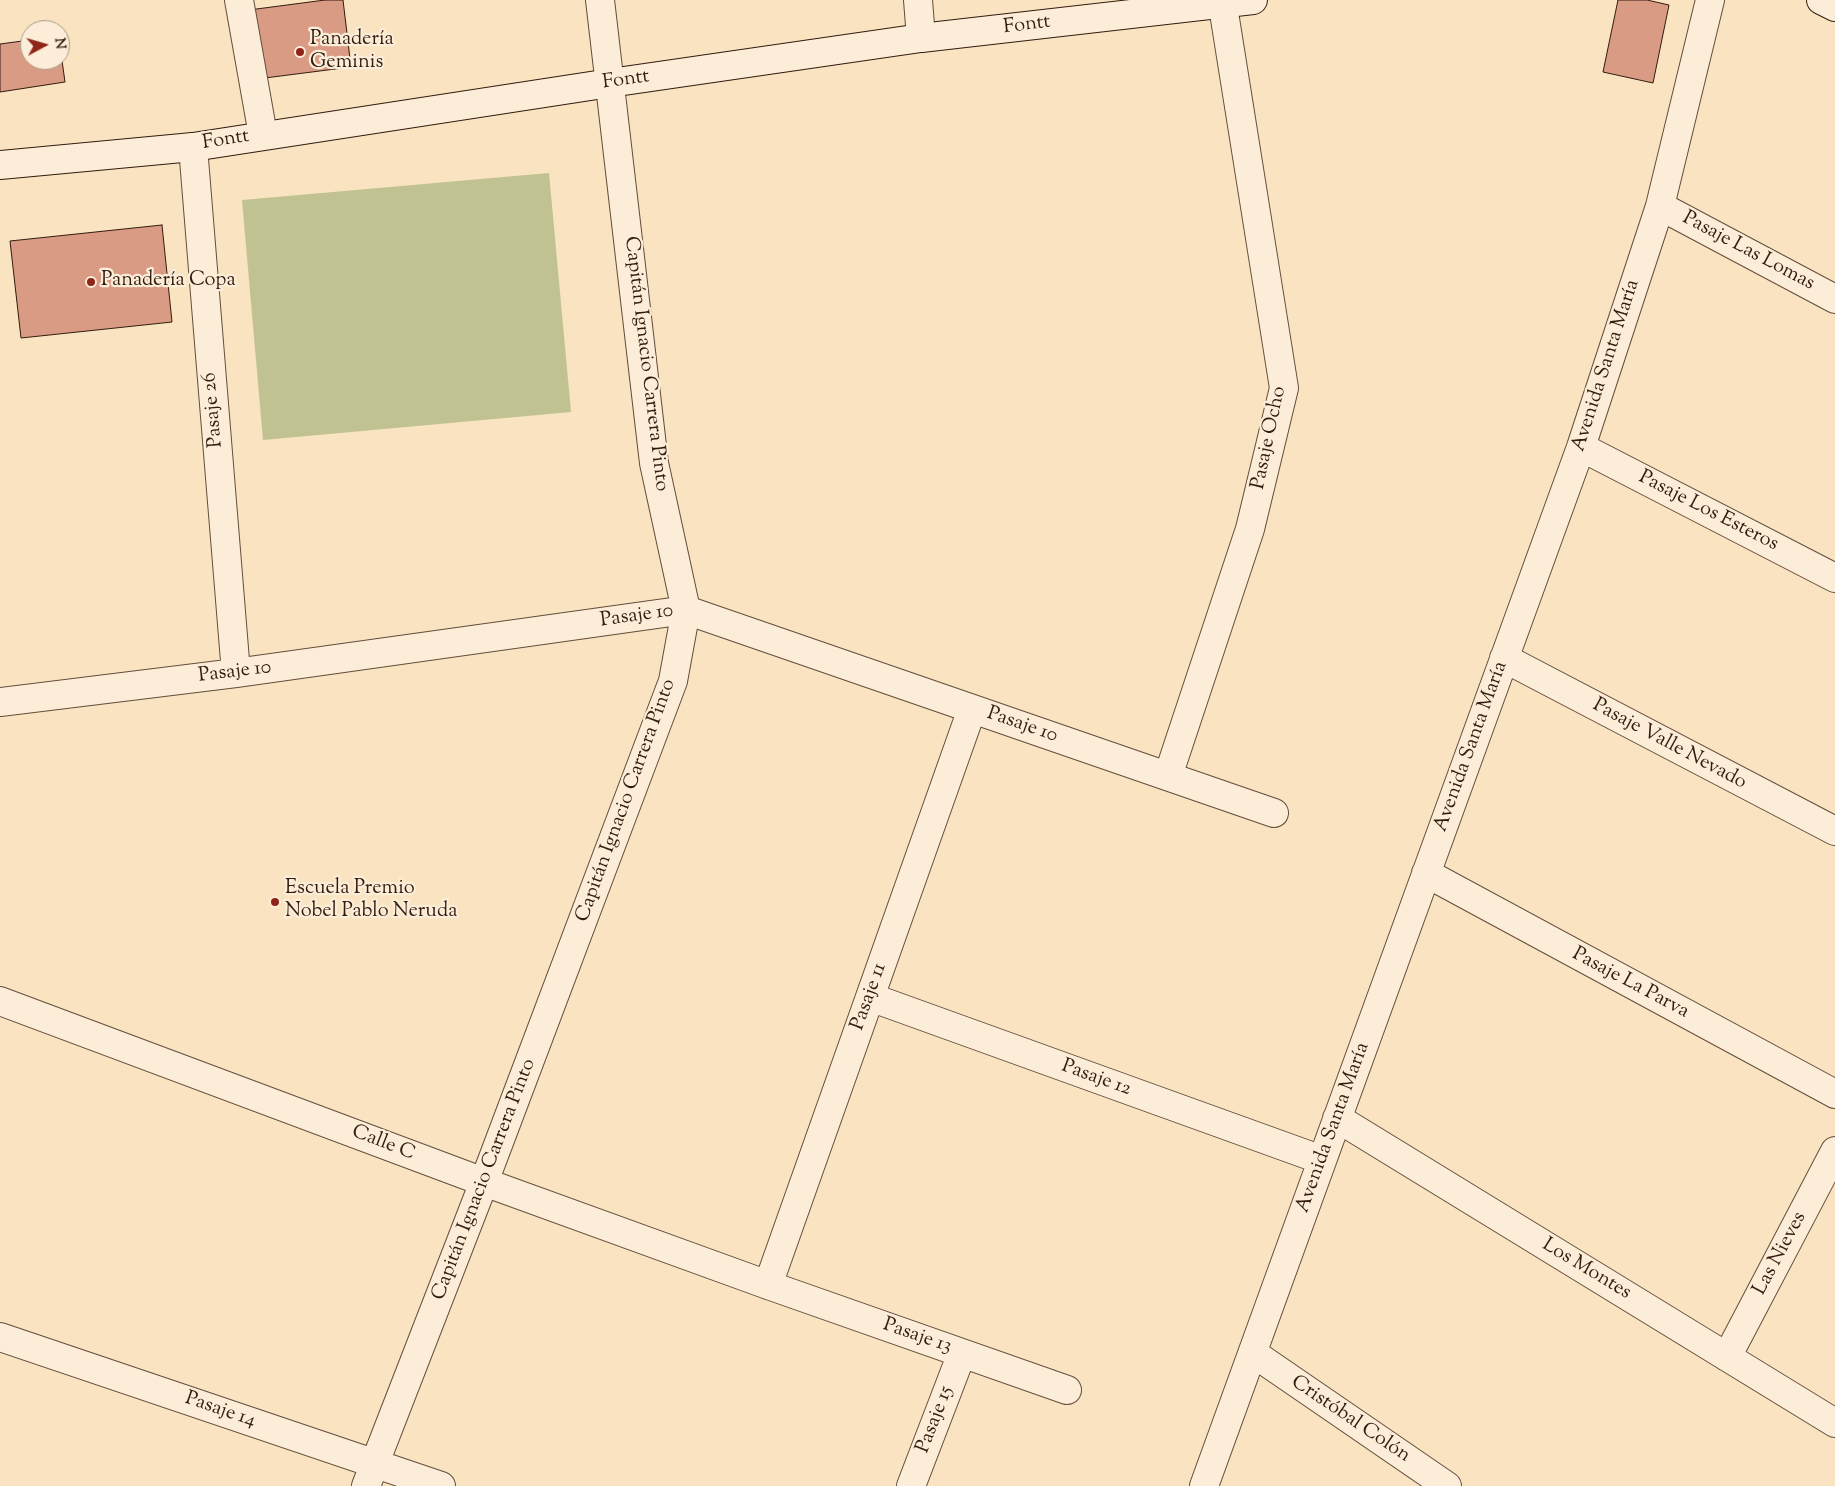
<!DOCTYPE html>
<html>
<head>
<meta charset="utf-8">
<style>
	body { margin:0 }
	#map { position:relative; width:1835px; height:1486px; overflow:hidden; background:#f9e3c1; font-family:"Sorts Mill Goudy",serif }
	canvas { display:block }
	.north { position:absolute; left:20px; top:20px; width:50px; height:50px; box-sizing:border-box; background:#fbedd7; border:1px solid #ab9987; border-radius:50%; rotate:84deg; font-size:14px; font-weight:700; line-height:20px; text-align:center; color:#331b10 }
	.north::after { content:''; display:block; margin:auto; width:18px; height:22px; background:#8f2418; clip-path:polygon(50% 0,100% 100%,50% 72%,0 100%) }
</style>
</head>
<body>
<div id="map">
<canvas width="1835" height="1486"></canvas>
<div class="north">N</div>
</div>
<script>
const ctx = document.querySelector('canvas').getContext('2d');
ctx.lineJoin = 'round';
function paint(path, color) {
  ctx.fillStyle = color;
  ctx.fill(path, 'evenodd');
}
function poly(rows) {
  const path = new Path2D();
  for (const r of rows) {
    path.moveTo(r[0], r[1]);
    for (let i = 2; i < r.length; i += 2) path.lineTo(r[i], r[i + 1]);
  }
  return path;
}
function stroke(path, color, width, dash) {
  ctx.strokeStyle = color;
  ctx.lineWidth = width;
  ctx.lineCap = dash ? 'butt' : 'round';
  ctx.setLineDash(dash || []);
  ctx.stroke(path);
}
function write(font, color, halo, rows, align = 'center') {
  ctx.font = font + ' "Sorts Mill Goudy",serif';
  ctx.lineWidth = 4.5;
  ctx.setLineDash([]);
  ctx.textBaseline = 'middle';
  ctx.strokeStyle = halo;
  ctx.fillStyle = color;
  for (const [text, x, y, turn = 0] of rows) {
    ctx.save();
    ctx.translate(x, y);
    ctx.rotate((+turn || 0) * Math.PI / 180);
    ctx.textAlign = isNaN(turn) ? turn : align;
    if (halo) ctx.strokeText(text, 0, 0);
    ctx.fillText(text, 0, 0);
    ctx.restore();
  }
}
paint(poly([
	[549,173,571,412,263,440,242,200]
]), '#c0c391');
const building = poly([
	[325,0,343,0,351,67,257,79,249,10,325,0],
	[1618,0,1647,0,1669,5,1653,83,1603,72,1618,0],
	[30,40,30,60,60,60,60,46,65,82,0,92,0,44,30,40],
	[162,225,172,322,21,338,10,241,162,225]
]);
paint(building, '#da9b84');
stroke(building, '#331b10', 1);
const minor = poly([
	[239,0,263,135],
	[918,0,921,38],
	[193,147,236,673],
	[1660,206,1835,299],
	[1581,447,1835,578],
	[1504,658,1835,831],
	[0,702,236,673,686,610,1274,813],
	[1168,776,1250,529,1284,388,1222,0],
	[1426,873,1835,1094],
	[870,997,1322,1160],
	[0,1001,484,1182,768,1285,1067,1390],
	[1337,1118,1835,1423],
	[768,1285,972,709],
	[0,1337,441,1486],
	[1253,1353,1447,1486],
	[1727,1357,1835,1151],
	[366,1486,484,1182,673,681,686,610,654,463,600,0],
	[911,1486,962,1353],
	[1204,1486,1581,447,1660,206,1710,0]
]);
const secondary = poly([
	[1821,0,1835,7],
	[0,165,193,147,610,83,921,38,1253,0]
]);
stroke(minor, '#644d3c', 30);
stroke(secondary, '#331b10', 30);
stroke(minor, '#fbedd7', 28);
stroke(secondary, '#fbedd7', 28);
for (const [x, y, r, color] of [
	[300,52,5,"#8f2418"],
	[91,282,5,"#8f2418"],
	[275,902,5,"#8f2418"]
]) {
  const dot = new Path2D();
  dot.arc(x, y, r, 0, 2 * Math.PI);
  ctx.fillStyle = color;
  ctx.fill(dot);
  stroke(dot, '#fbedd7', 2);
}
write('20px', '#331b10', '#fbedd7', [
	["Fontt",1027,26,-7],
	["Fontt",626,81,-8],
	["Fontt",226,141,-9],
	["Pasaje Las Lomas",1748,252,28],
	["Capitán Ignacio Carrera Pinto",645,364,83],
	["Avenida Santa María",1607,366,-72],
	["Pasaje 26",214,410,-95],
	["Pasaje Ocho",1270,438,-78],
	["Pasaje Los Esteros",1708,512,27],
	["Pasaje 10",637,617,-8],
	["Pasaje 10",235,673,-7],
	["Pasaje 10",1022,726,19],
	["Pasaje Valle Nevado",1669,745,28],
	["Avenida Santa María",1472,747,-70],
	["Capitán Ignacio Carrera Pinto",627,801,-70],
	["Pasaje La Parva",1630,984,28],
	["Pasaje 11",870,997,-70],
	["Pasaje 12",1096,1079,20],
	["Avenida Santa María",1334,1128,-70],
	["Calle C",383,1144,21],
	["Capitán Ignacio Carrera Pinto",485,1180,-69],
	["Las Nieves",1781,1254,-62],
	["Los Montes",1586,1270,31],
	["Pasaje 13",917,1337,19],
	["Pasaje 14",220,1411,19],
	["Pasaje 15",936,1420,-69],
	["Cristóbal Colón",1350,1420,34]
]);
write('20px', '#331b10', '#fbedd7', [
	["Panadería",310,41],
	["Geminis",310,64],
	["Panadería Copa",101,282],
	["Escuela Premio",285,890],
	["Nobel Pablo Neruda",285,913]
], 'left');
</script>
</body>
</html>
